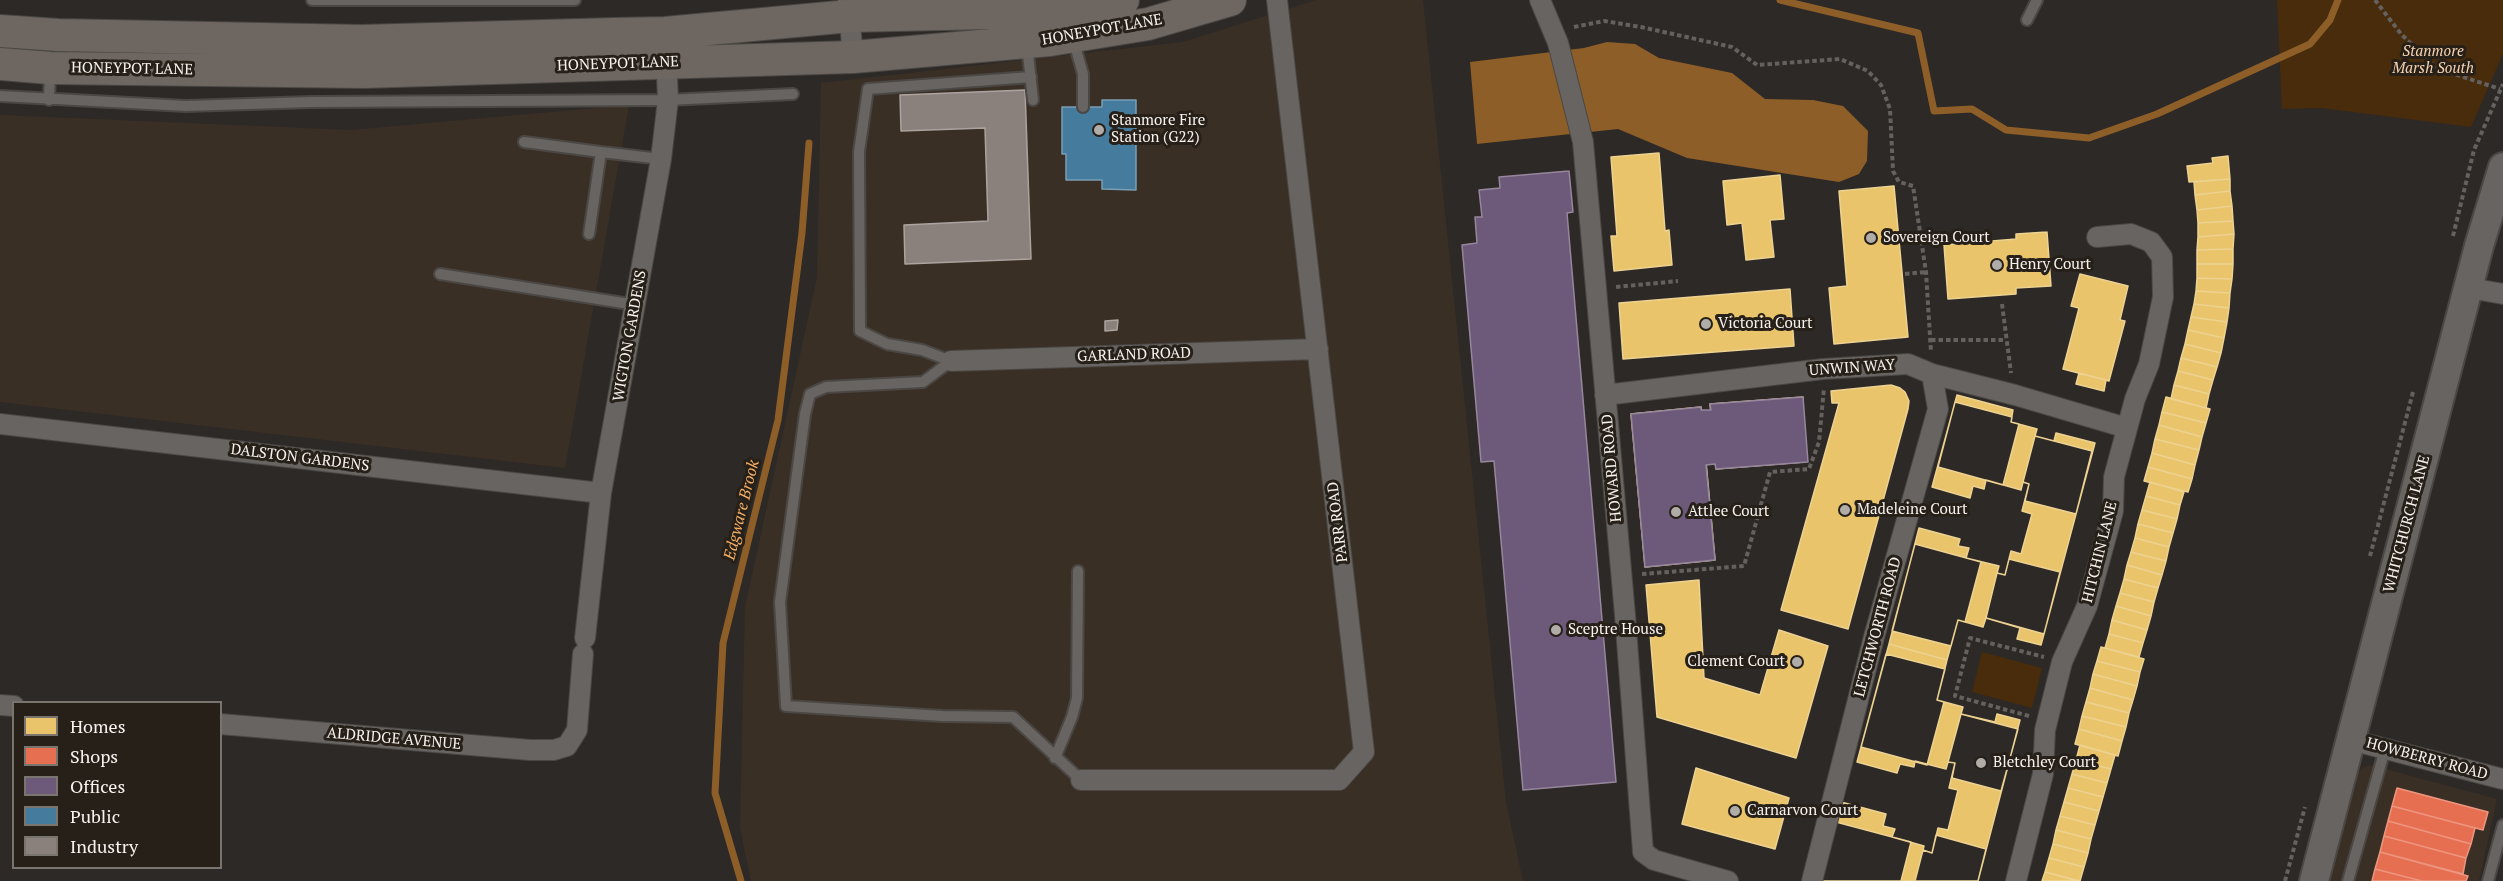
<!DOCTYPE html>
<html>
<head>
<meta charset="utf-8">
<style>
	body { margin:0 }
	#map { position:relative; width:2503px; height:881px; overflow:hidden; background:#2d2926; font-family:"PT Serif",serif }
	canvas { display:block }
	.legend { position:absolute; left:12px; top:701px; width:210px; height:168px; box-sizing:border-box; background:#262019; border:2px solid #7a746e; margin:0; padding:8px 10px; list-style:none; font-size:18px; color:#f7f2ee }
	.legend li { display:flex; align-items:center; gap:12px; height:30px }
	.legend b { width:30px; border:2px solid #7a746e }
</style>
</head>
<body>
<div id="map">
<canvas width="2503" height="881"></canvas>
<ul class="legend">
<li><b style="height:16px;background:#e9c46a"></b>Homes</li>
<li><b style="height:16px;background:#e76f51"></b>Shops</li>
<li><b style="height:16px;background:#6d597a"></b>Offices</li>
<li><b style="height:16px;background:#457b9d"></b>Public</li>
<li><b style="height:16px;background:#8a817c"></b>Industry</li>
</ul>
</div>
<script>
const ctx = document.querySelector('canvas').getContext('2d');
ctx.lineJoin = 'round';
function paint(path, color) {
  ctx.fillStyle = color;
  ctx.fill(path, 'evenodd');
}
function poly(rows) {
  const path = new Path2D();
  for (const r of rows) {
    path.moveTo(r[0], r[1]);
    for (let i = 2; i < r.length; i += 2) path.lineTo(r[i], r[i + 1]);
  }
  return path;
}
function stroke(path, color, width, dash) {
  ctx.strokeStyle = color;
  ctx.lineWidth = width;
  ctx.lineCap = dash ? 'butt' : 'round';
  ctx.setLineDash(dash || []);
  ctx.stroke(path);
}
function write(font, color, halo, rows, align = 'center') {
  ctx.font = font + ' "PT Serif",serif';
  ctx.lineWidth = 6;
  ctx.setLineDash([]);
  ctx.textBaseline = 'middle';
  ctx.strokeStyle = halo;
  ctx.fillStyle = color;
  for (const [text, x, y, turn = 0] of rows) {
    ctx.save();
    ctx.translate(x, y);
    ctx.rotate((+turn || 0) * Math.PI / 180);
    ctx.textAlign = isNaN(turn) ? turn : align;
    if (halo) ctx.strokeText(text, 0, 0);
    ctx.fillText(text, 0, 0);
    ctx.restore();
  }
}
paint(poly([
	[1316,0,1423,0,1506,802,1523,881,751,881,740,828,745,607,817,277,821,83,1183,42],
	[629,105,565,468,0,402,0,115,351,130],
	[2370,765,2497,799,2479,881,2330,881,2355,778,2362,768]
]), '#3a2f25');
paint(poly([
	[2277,0,2503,0,2503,54,2471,127,2321,108,2282,109],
	[1982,652,2042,668,2032,708,1972,692]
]), '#482c0b');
paint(poly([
	[1607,42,1635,44,1659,58,1732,73,1765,99,1813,100,1843,106,1868,131,1867,161,1859,174,1839,182,1687,158,1618,129,1477,144,1470,62,1584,48]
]), '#8d5e28');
const homes = poly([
	[1659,153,1665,231,1669,230,1672,265,1614,271,1611,236,1617,236,1611,157,1659,153],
	[2228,156,2230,179,2189,182,2187,166,2213,163,2212,158,2228,156],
	[1780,175,1784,219,1770,220,1774,257,1746,260,1742,223,1727,225,1723,181,1780,175],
	[2230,179,2230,191,2195,195,2194,182,2230,179],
	[1894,186,1908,337,1834,344,1829,288,1847,286,1839,191,1894,186],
	[2230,191,2232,206,2197,210,2195,195,2230,191],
	[2232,206,2233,221,2198,223,2197,210,2232,206],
	[2233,221,2234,234,2198,237,2198,223,2233,221],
	[2047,232,2051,286,2016,288,2016,294,1948,299,1944,245,2016,239,2016,234,2047,232],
	[2234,234,2233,249,2197,250,2198,237,2234,234],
	[2233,249,2233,264,2197,264,2197,250,2233,249],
	[2197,264,2233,264,2232,279,2197,278,2197,264],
	[2080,274,2128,286,2120,320,2125,321,2109,381,2063,369,2079,308,2071,306,2080,274],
	[2197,278,2232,279,2230,293,2196,291,2197,278],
	[1790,289,1794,346,1623,359,1619,303,1790,289],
	[2196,291,2230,293,2229,308,2194,304,2196,291],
	[2194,304,2229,308,2227,322,2191,317,2194,304],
	[2191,317,2227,322,2224,338,2188,330,2191,317],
	[2188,330,2224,338,2221,353,2185,344,2188,330],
	[2185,344,2221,353,2217,367,2181,358,2185,344],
	[2181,358,2217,367,2213,380,2178,371,2181,358],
	[2178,371,2213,380,2209,394,2174,385,2178,371],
	[2079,373,2106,380,2104,391,2076,384,2079,373],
	[1891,385,1900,388,1905,392,1909,401,1908,409,1848,629,1781,610,1839,403,1832,403,1831,391,1891,385],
	[2174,385,2209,394,2206,408,2171,399,2174,385],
	[1957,395,2013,410,2011,422,2037,429,2035,436,2054,441,2056,433,2095,443,2041,645,2017,639,2020,628,1986,618,1983,627,1958,620,1947,660,1889,644,1919,528,1960,539,1958,546,1969,548,1966,558,1999,566,1997,573,2005,575,2011,551,2021,554,2032,514,2022,511,2029,484,2023,482,2021,490,1986,480,1984,489,1973,486,1970,498,1932,487,1957,395],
	[1803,397,1804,462,1716,469,1710,404,1803,397],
	[2166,397,2210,409,2206,423,2162,412,2166,397],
	[1955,402,2012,417,2011,422,2019,424,2003,485,1938,467,1955,402],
	[1701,407,1715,560,1645,567,1631,414,1701,407],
	[2162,412,2206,423,2202,437,2159,425,2162,412],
	[2159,425,2202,437,2199,450,2155,439,2159,425],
	[2035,436,2092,451,2076,514,2025,501,2029,484,2023,482,2035,436],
	[2155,439,2199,450,2195,465,2152,453,2155,439],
	[2152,453,2195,465,2192,479,2148,467,2152,453],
	[2148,467,2192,479,2188,492,2144,481,2148,467],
	[2150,482,2184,492,2180,505,2146,496,2150,482],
	[2146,496,2180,505,2177,519,2142,510,2146,496],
	[2142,510,2177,519,2173,533,2138,524,2142,510],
	[2138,524,2173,533,2169,547,2135,538,2138,524],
	[2135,538,2169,547,2166,561,2131,552,2135,538],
	[1915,544,1981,562,1965,622,1958,620,1951,646,1892,631,1915,544],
	[2131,552,2166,561,2162,575,2127,565,2131,552],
	[2009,559,2060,572,2044,634,1986,618,1997,573,2005,575,2009,559],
	[2127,565,2162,575,2158,588,2124,579,2127,565],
	[2124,579,2158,588,2154,602,2120,593,2124,579],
	[1699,580,1704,678,1760,695,1779,630,1828,646,1796,758,1657,717,1646,585,1699,580],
	[2120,593,2154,602,2151,616,2116,606,2120,593],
	[2116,606,2151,616,2147,630,2112,620,2116,606],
	[2112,620,2147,630,2143,643,2109,634,2112,620],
	[2109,634,2143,643,2139,657,2105,648,2109,634],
	[1889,644,1947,660,1937,700,1963,707,1961,714,1995,722,1997,714,2020,720,1978,881,1821,881,1841,802,1886,814,1883,826,1895,829,1892,837,1924,846,1923,850,1932,853,1938,828,1948,830,1958,790,1949,788,1955,763,1948,762,1946,769,1915,761,1914,767,1900,764,1897,773,1857,762,1889,644],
	[2101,647,2144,659,2140,672,2097,661,2101,647],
	[1886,654,1945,669,1937,700,1944,702,1927,765,1861,747,1886,654],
	[2097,661,2140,672,2137,686,2093,674,2097,661],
	[2093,674,2137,686,2133,700,2090,688,2093,674],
	[2090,688,2133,700,2129,713,2086,702,2090,688],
	[2086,702,2129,713,2126,727,2082,716,2086,702],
	[1961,714,2018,729,2001,791,1952,778,1955,763,1948,762,1961,714],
	[2082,716,2126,727,2122,741,2079,729,2082,716],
	[2079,729,2122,741,2118,756,2075,744,2079,729],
	[2080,745,2115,755,2111,769,2076,760,2080,745],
	[2076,760,2111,769,2107,783,2072,774,2076,760],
	[1696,768,1789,798,1775,849,1682,824,1696,768],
	[2072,774,2107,783,2103,797,2068,788,2072,774],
	[2068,788,2103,797,2099,811,2064,802,2068,788],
	[2064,802,2099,811,2095,825,2060,816,2064,802],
	[2060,816,2095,825,2091,839,2056,830,2060,816],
	[1836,822,1911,842,1901,881,1821,881,1836,822],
	[2056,830,2091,839,2088,853,2053,844,2056,830],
	[1936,835,1986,849,1978,881,1915,881,1923,850,1932,853,1936,835],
	[2053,844,2088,853,2084,867,2049,858,2053,844],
	[2049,858,2084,867,2080,881,2045,872,2049,858],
	[2045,872,2078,881,2042,881,2045,872]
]);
paint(homes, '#e9c46a');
stroke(homes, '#edd292', 1.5);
const shops = poly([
	[2397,788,2488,812,2483,830,2392,806,2397,788],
	[2392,806,2475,828,2471,844,2388,821,2392,806],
	[2388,821,2471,844,2466,858,2384,836,2388,821],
	[2384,836,2466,858,2463,874,2380,852,2384,836],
	[2380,852,2468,876,2466,881,2422,881,2375,869,2380,852],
	[2375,869,2422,881,2372,881,2375,869]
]);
paint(shops, '#e76f51');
stroke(shops, '#ec9680', 1.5);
const offices = poly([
	[1569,171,1573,212,1567,213,1616,782,1523,790,1494,461,1481,462,1462,245,1477,243,1475,217,1482,217,1479,190,1500,188,1499,177,1569,171],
	[1803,397,1808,462,1716,469,1715,464,1706,465,1715,560,1645,567,1631,414,1701,407,1701,410,1711,410,1710,404,1803,397]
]);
paint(offices, '#6d597a');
stroke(offices, '#96879d', 1.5);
const public = poly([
	[1102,100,1136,100,1136,190,1102,189,1102,180,1066,180,1066,154,1062,154,1062,107,1102,107,1102,100]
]);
paint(public, '#457b9d');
stroke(public, '#7a9fb5', 1.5);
const industry = poly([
	[1025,90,1031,259,905,264,904,225,988,221,985,128,901,131,900,95,1025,90],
	[1118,320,1117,330,1105,331,1105,321,1118,320]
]);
paint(industry, '#8a817c');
stroke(industry, '#aba39e', 1.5);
stroke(poly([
	[1780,0,1918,33,1934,111,1972,109,2006,130,2089,138,2157,114,2310,44,2330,20,2338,0],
	[741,881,715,793,723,643,778,420,802,233,809,143]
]), '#8d5e28', 7);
const service = poly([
	[312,0,575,0],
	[2027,20,2037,0],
	[1073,39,1083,74,1083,107],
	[1027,45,1033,100],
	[0,96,186,106,311,102,668,100,793,94],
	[49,100,50,70],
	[524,142,601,152],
	[589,234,601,152,661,159],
	[440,274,636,305],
	[951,361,923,382,826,387,810,394,805,414,780,602,786,706,942,716,1013,717,1081,780],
	[951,361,922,350,887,344,860,331,859,152,868,89,1031,77],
	[1055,758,1072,717,1077,698,1078,571],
	[2348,881,2385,749],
	[2488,881,2503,825]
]);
const minor = poly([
	[848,0,853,57],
	[1540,0,1558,43,1583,142,1625,615,1643,852,1654,860,1728,881],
	[2469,288,2503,294],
	[951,361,1318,349],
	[1605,395,1823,369,1908,364,1932,374,2015,395,2127,428],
	[0,424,601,493],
	[585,638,601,493,661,159,668,100,666,53],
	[0,705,14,706],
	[220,724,530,750,554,750,567,746,577,730,583,654],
	[2351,740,2503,779],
	[1081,780,1339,780,1364,752,1277,0],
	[1812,881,1874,637,1938,409,1932,374],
	[2016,881,2043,774,2045,730,2062,662,2087,606,2113,511,2114,477,2135,399,2149,364,2163,297,2162,257,2151,242,2131,234,2097,237]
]);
const secondary = poly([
	[2314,881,2479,246,2503,167]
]);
const primary = poly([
	[0,31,58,35,361,41,615,34,665,33,850,16,1035,12,1123,0],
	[0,64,50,68,364,72,853,57,1050,40,1148,24,1230,0]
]);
stroke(service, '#4a4744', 14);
stroke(minor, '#4a4744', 22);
stroke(secondary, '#4a4744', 32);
stroke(primary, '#4a4744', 34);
stroke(poly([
	[2375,0,2401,34,2436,68,2500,89],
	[1574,27,1604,21,1641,27,1732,47,1757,65,1840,59,1868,71,1881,85,1890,109,1893,171,1899,182,1913,186,1926,272,1931,352],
	[2453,236,2474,150,2503,84],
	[1905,274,1926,272],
	[1616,287,1678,281],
	[2002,304,2011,373],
	[1931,340,2005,340],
	[2370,556,2413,392],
	[1642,574,1744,566,1770,472,1809,469,1819,442,1824,388],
	[2029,716,1955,696,1970,638,2044,657],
	[2285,881,2305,807]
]), '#64615f', 4, [4.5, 3]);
stroke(service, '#676461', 10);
stroke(minor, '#676461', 20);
stroke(secondary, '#676461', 28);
stroke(primary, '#6e6761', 32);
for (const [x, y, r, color] of [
	[1099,130,6,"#b0aca8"],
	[1871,238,6,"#b0aca8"],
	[1997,265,6,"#b0aca8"],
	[1706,324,6,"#b0aca8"],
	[1845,510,6,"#b0aca8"],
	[1676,512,6,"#b0aca8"],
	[1556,630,6,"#b0aca8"],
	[1797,662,6,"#b0aca8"],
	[1981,763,6,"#b0aca8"],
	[1735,811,6,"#b0aca8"]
]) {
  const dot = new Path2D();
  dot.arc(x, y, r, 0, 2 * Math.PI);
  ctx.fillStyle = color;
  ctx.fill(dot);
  stroke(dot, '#262019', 2);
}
write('15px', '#f7f2ee', '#262019', [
	["HONEYPOT LANE",1102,30,-10],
	["HONEYPOT LANE",618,64,-2],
	["HONEYPOT LANE",132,69,1],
	["WIGTON GARDENS",630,336,-80],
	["GARLAND ROAD",1134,355,-2],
	["UNWIN WAY",1852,368,-4],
	["DALSTON GARDENS",300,458,7],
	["HOWARD ROAD",1612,468,-95],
	["PARR ROAD",1338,522,-97],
	["WHITCHURCH LANE",2407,524,-75],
	["HITCHIN LANE",2100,552,-76],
	["LETCHWORTH ROAD",1878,627,-75],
	["ALDRIDGE AVENUE",394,739,5],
	["HOWBERRY ROAD",2427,759,15]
]);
write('italic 15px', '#f8d3b0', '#262019', [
	["Stanmore",2433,52],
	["Marsh South",2433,69]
]);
write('15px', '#f7f2ee', '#262019', [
	["Stanmore Fire",1111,121],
	["Station (G22)",1111,138],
	["Sovereign Court",1883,238],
	["Henry Court",2009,265],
	["Victoria Court",1718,324],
	["Madeleine Court",1857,510],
	["Attlee Court",1688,512],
	["Sceptre House",1568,630],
	["Clement Court",1785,662,"right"],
	["Bletchley Court",1993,763],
	["Carnarvon Court",1747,811]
], 'left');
write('italic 16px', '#f7af65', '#262019', [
	["Edgware Brook",742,510,-76]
]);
</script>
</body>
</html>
